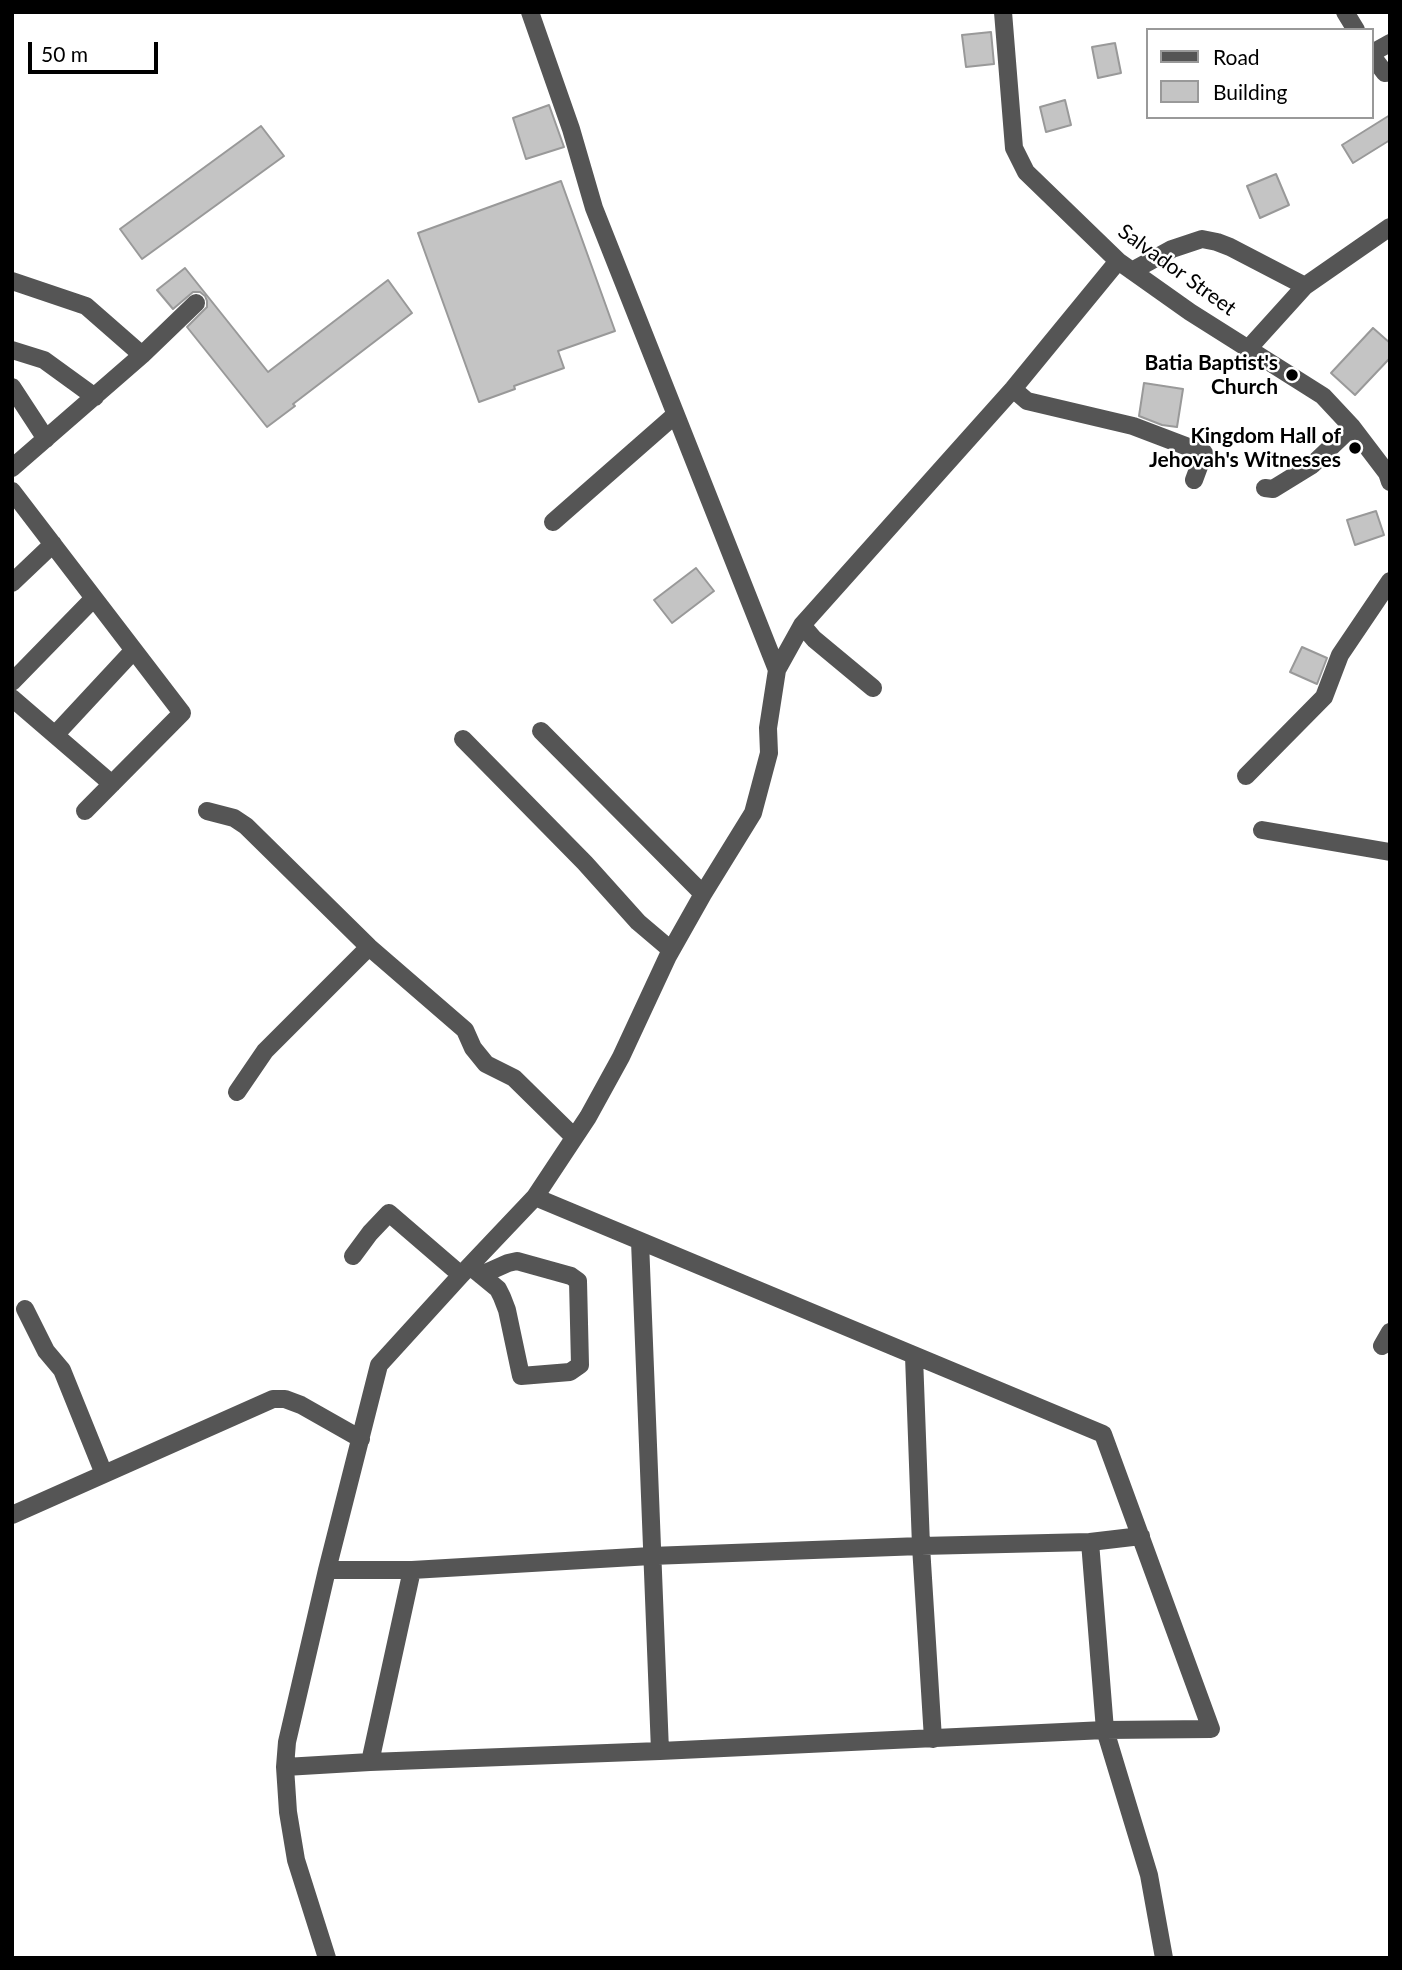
<!DOCTYPE html>
<html>
<head>
<meta charset="utf-8">
<style>
	body { margin:0 }
	#map { position:relative; width:1402px; height:1970px; overflow:hidden; background:#fff; font-family:Lato,sans-serif }
	canvas { display:block }
	.frame { position:absolute; inset:0; border:14px solid #000; pointer-events:none }
	.legend { position:absolute; left:1146px; top:28px; width:228px; height:91px; box-sizing:border-box; background:#fff; border:2px solid #999; margin:0; padding:9px 12px; list-style:none; font-size:21px; color:#000 }
	.legend li { display:flex; align-items:center; gap:14px; height:35px }
	.legend b { width:35px; border:2px solid #999 }
	.scale { position:absolute; left:28px; top:42px; width:130px; height:32px; box-sizing:border-box; border:4px solid #000; border-top:0; padding-left:9px; font-size:21px; line-height:24px; white-space:nowrap; color:#000; -webkit-text-stroke:5px #fff; paint-order:stroke }
</style>
</head>
<body>
<div id="map">
<canvas width="1402" height="1970"></canvas>
<div class="frame"></div>
<ul class="legend">
<li><b style="height:9px;background:#555"></b>Road</li>
<li><b style="height:19px;background:#c4c4c4"></b>Building</li>
</ul>
<div class="scale">50 m</div>
</div>
<script>
const ctx = document.querySelector('canvas').getContext('2d');
ctx.lineJoin = 'round';
function paint(path, color) {
  ctx.fillStyle = color;
  ctx.fill(path, 'evenodd');
}
function poly(rows) {
  const path = new Path2D();
  for (const r of rows) {
    path.moveTo(r[0], r[1]);
    for (let i = 2; i < r.length; i += 2) path.lineTo(r[i], r[i + 1]);
  }
  return path;
}
function stroke(path, color, width, dash) {
  ctx.strokeStyle = color;
  ctx.lineWidth = width;
  ctx.lineCap = dash ? 'butt' : 'round';
  ctx.setLineDash(dash || []);
  ctx.stroke(path);
}
function write(font, color, halo, rows, align = 'center') {
  ctx.font = font + ' Lato,sans-serif';
  ctx.lineWidth = 5;
  ctx.setLineDash([]);
  ctx.textBaseline = 'middle';
  ctx.strokeStyle = halo;
  ctx.fillStyle = color;
  for (const [text, x, y, turn = 0] of rows) {
    ctx.save();
    ctx.translate(x, y);
    ctx.rotate((+turn || 0) * Math.PI / 180);
    ctx.textAlign = isNaN(turn) ? turn : align;
    if (halo) ctx.strokeText(text, 0, 0);
    ctx.fillText(text, 0, 0);
    ctx.restore();
  }
}
const building = poly([
	[991,32,994,64,966,67,962,35,991,32],
	[1115,43,1121,73,1098,78,1092,47,1115,43],
	[1065,100,1071,125,1046,132,1040,107,1065,100],
	[549,105,564,147,526,159,513,118,549,105],
	[1390,115,1390,140,1353,163,1342,145,1390,115],
	[261,126,284,156,142,259,120,229,261,126],
	[1276,174,1289,205,1260,218,1247,186,1276,174],
	[561,181,615,331,558,351,564,368,514,386,515,389,479,402,418,233,561,181],
	[185,268,268,372,388,280,412,313,293,404,295,406,267,427,187,327,207,307,207,301,205,296,200,292,193,292,173,309,157,290,185,268],
	[1373,328,1390,343,1390,358,1355,395,1331,373,1373,328],
	[1144,383,1183,389,1177,427,1162,425,1139,416,1144,383],
	[1376,511,1384,535,1355,545,1347,520,1376,511],
	[696,568,714,591,672,623,654,600,696,568],
	[1302,647,1327,658,1317,684,1290,672,1302,647]
]);
paint(building, '#c4c4c4');
stroke(building, '#999', 2);
stroke(poly([
	[530,12,571,129,594,208,777,670],
	[1003,12,1014,148,1026,172,1118,261,1190,312,1323,396,1352,427,1387,473,1390,482],
	[1345,12,1356,30],
	[1372,53,1390,43],
	[1372,56,1385,73],
	[1132,271,1172,249,1202,239,1217,242,1230,247,1305,286,1390,227],
	[12,281,86,306,142,355],
	[1248,349,1305,286],
	[12,350,44,360,95,397],
	[12,387,46,439],
	[1013,389,1027,401,1133,426,1204,453,1194,480],
	[12,468,142,355,196,303],
	[1265,488,1273,489,1312,465,1352,427],
	[12,491,182,713,85,811],
	[553,522,675,415],
	[12,583,53,544],
	[802,625,814,639,873,688],
	[12,682,94,598],
	[12,698,112,784],
	[541,731,703,894],
	[55,735,134,650],
	[463,739,585,863,638,922,671,950],
	[1246,776,1324,697,1340,655,1390,581],
	[207,811,234,818,246,826,369,947,465,1030,473,1048,486,1064,514,1078,574,1137],
	[1262,830,1390,852],
	[237,1092,265,1051,369,947],
	[640,1241,660,1751],
	[353,1256,370,1233,389,1213,461,1275],
	[470,1266,498,1289,502,1297,507,1310,521,1376,570,1372,580,1365,578,1281,571,1276,517,1261,508,1263,481,1275],
	[25,1309,46,1351,62,1370,104,1474],
	[1382,1346,1390,1332],
	[914,1356,921,1546,933,1739],
	[12,1515,273,1399,285,1399,301,1405,361,1439],
	[1090,1542,1141,1536],
	[327,1570,412,1570,651,1556,921,1546,1090,1542,1105,1730,1149,1875,1164,1958],
	[370,1762,412,1570],
	[285,1767,370,1762,660,1751,1105,1730,1211,1729,1103,1434,535,1197],
	[327,1958,296,1860,288,1812,285,1767,287,1742,327,1570,379,1365,461,1275,535,1197,588,1117,621,1057,668,956,703,894,753,813,769,753,768,728,777,670,802,625,1013,389,1118,261]
]), '#555', 18);
for (const [x, y, r, color] of [
	[1292,375,7,"#000"],
	[1355,448,7,"#000"]
]) {
  const dot = new Path2D();
  dot.arc(x, y, r, 0, 2 * Math.PI);
  ctx.fillStyle = color;
  ctx.fill(dot);
  stroke(dot, '#fff', 2.5);
}
write('21px', '#000', '#fff', [
	["Salvador Street",1177,270,36]
]);
write('bold 21px', '#000', '#fff', [
	["Batia Baptist's",1278,363],
	["Church",1278,387],
	["Kingdom Hall of",1341,436],
	["Jehovah's Witnesses",1341,460]
], 'right');
</script>
</body>
</html>
